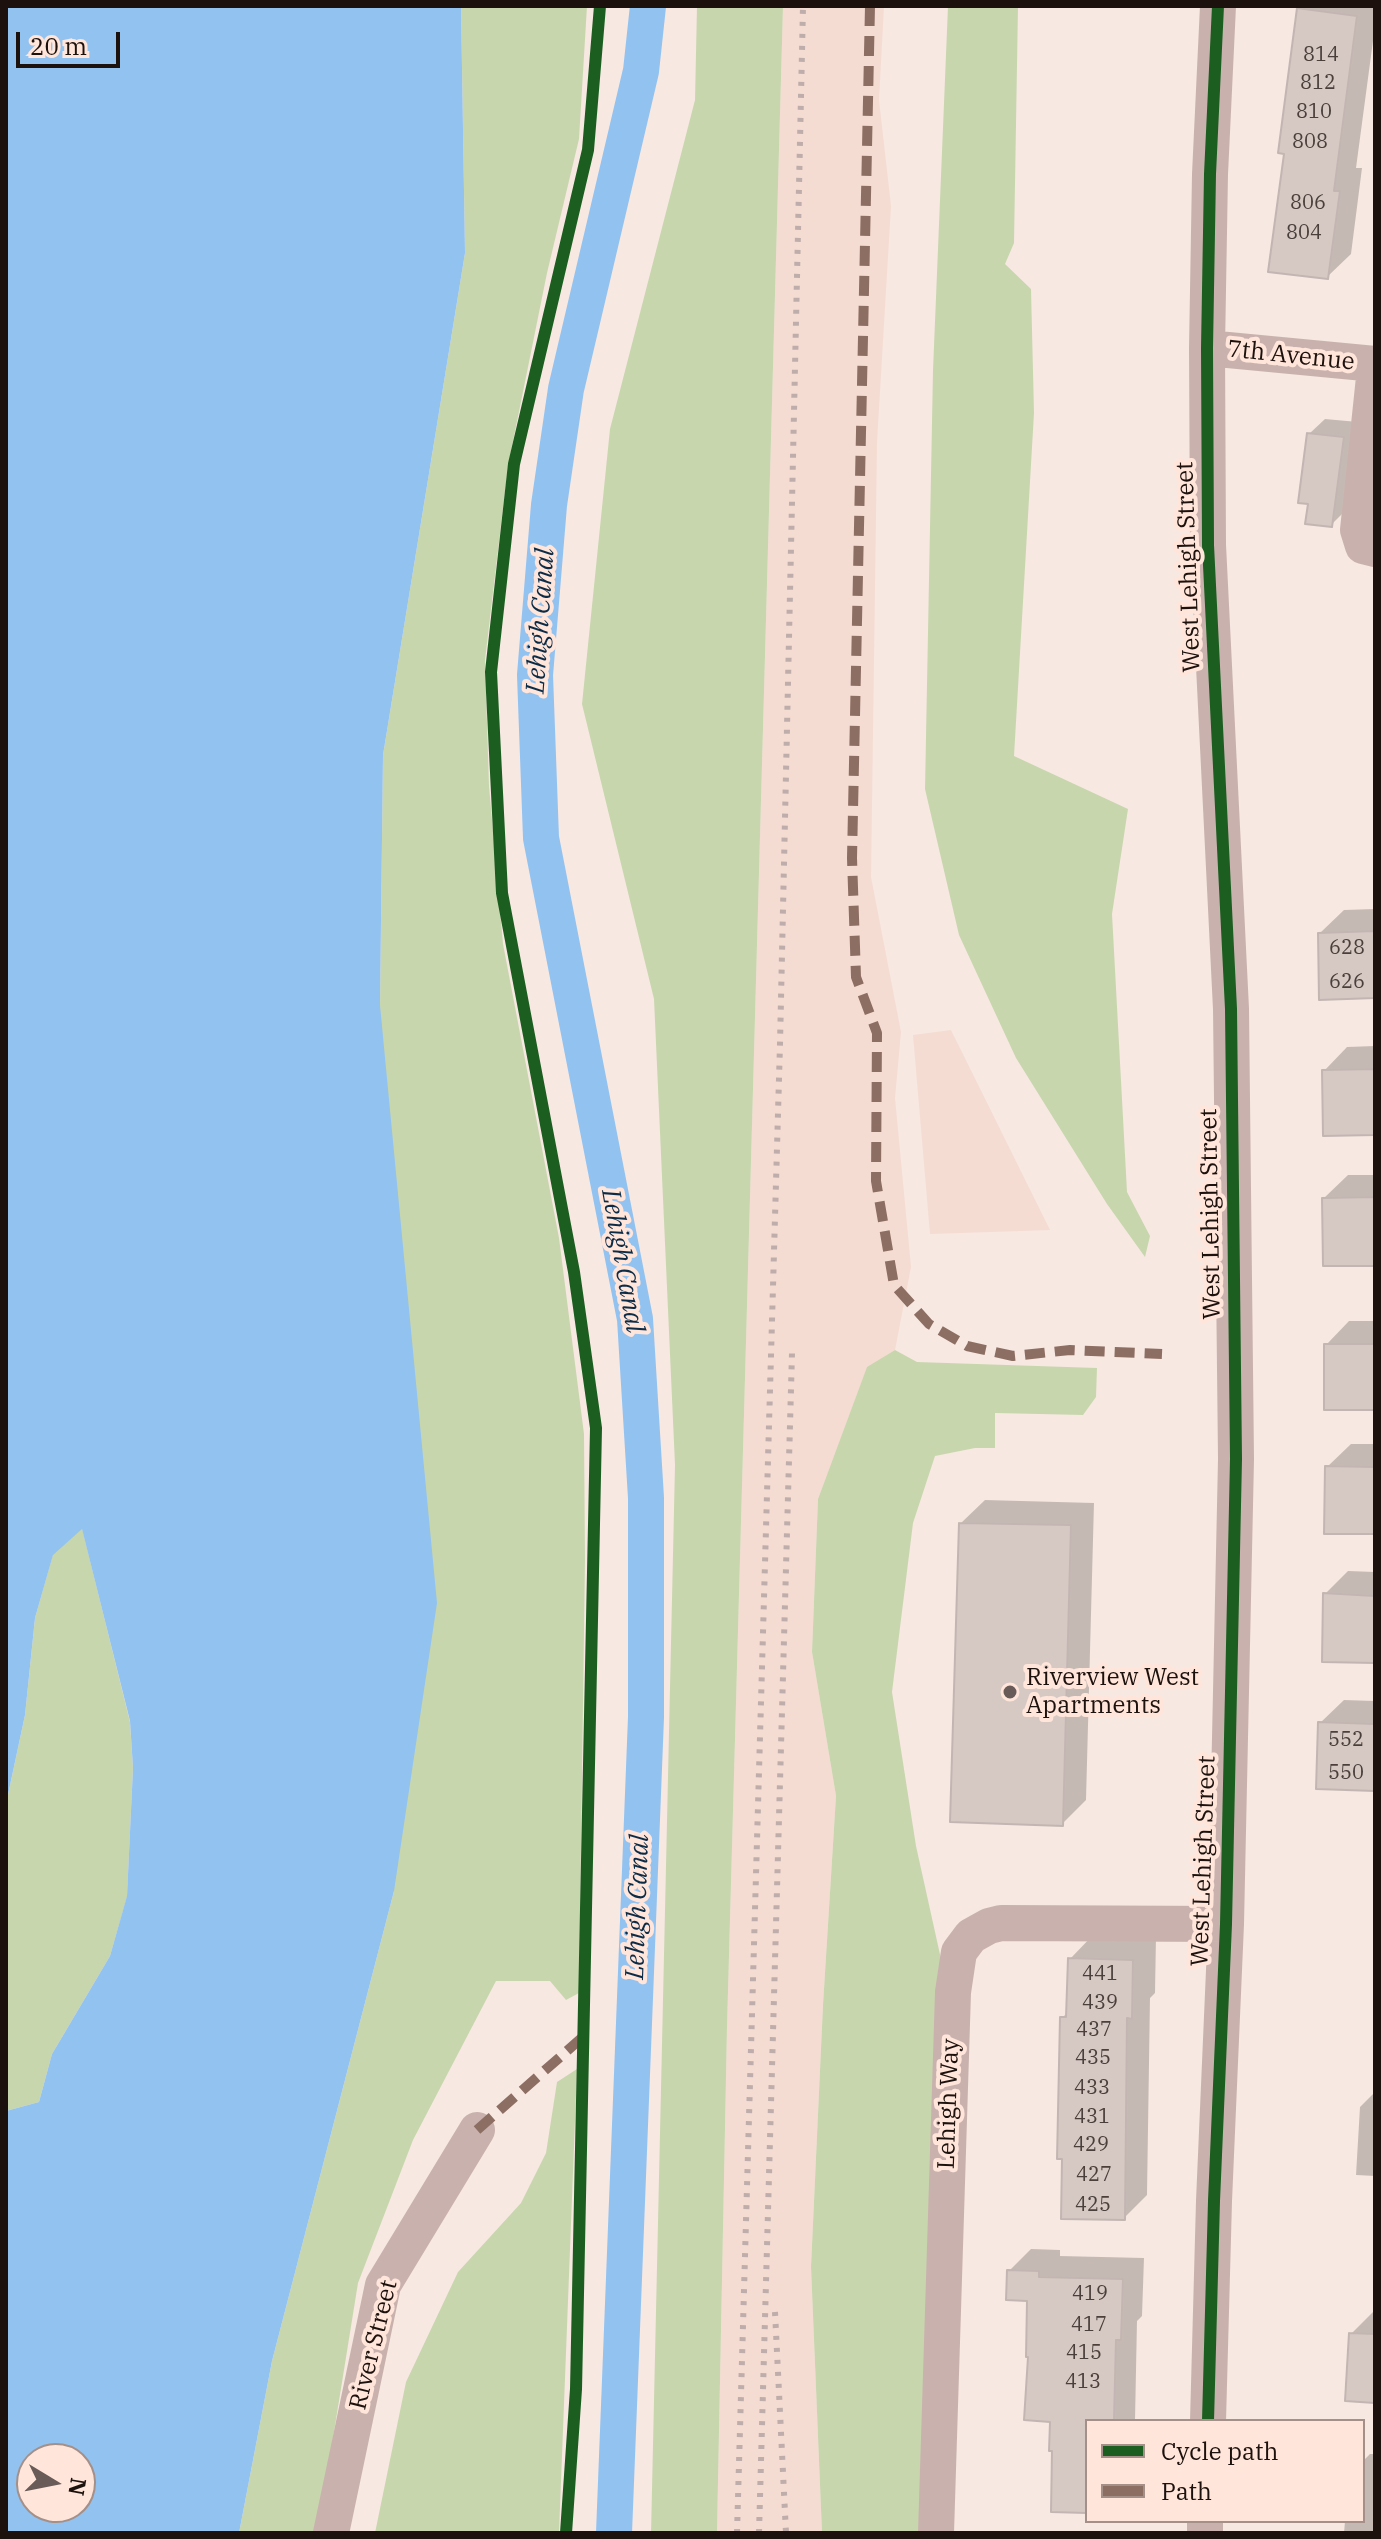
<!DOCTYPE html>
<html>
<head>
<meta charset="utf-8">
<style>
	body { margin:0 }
	#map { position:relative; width:1381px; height:2539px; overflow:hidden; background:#f7e8e2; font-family:"IBM Plex Serif",serif }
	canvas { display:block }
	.frame { position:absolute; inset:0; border:8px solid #1c110d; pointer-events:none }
	.legend { position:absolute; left:1085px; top:2419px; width:280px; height:104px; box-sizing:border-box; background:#ffe5da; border:2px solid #a49088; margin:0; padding:10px 14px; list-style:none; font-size:24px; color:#1c110d }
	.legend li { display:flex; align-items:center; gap:16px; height:40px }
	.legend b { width:40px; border:2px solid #a49088 }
	.north { position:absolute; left:16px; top:2443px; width:80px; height:80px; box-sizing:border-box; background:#ffe5da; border:2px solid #a49088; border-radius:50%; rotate:100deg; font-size:22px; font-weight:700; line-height:32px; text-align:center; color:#1c110d }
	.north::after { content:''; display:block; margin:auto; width:28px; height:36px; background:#695c58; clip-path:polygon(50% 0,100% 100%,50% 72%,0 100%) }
	.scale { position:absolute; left:16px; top:32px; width:104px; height:36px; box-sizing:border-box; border:4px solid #1c110d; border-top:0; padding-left:10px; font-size:24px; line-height:28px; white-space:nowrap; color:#1c110d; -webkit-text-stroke:6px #ffe5da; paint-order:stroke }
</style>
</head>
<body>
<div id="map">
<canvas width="1381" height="2539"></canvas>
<div class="frame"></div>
<ul class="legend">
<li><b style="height:10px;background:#1b5e20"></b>Cycle path</li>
<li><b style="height:10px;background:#8d6e63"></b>Path</li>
</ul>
<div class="north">N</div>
<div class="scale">20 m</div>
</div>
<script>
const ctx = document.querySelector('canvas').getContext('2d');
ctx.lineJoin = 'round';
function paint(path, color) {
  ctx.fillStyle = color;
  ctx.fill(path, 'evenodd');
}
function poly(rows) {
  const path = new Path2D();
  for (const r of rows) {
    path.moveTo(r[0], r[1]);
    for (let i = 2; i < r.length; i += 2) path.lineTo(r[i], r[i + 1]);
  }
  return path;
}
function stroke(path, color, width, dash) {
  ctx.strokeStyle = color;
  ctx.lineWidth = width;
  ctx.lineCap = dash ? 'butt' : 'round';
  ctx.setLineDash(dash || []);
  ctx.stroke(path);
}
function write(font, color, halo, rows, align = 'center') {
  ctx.font = font + ' "IBM Plex Serif",serif';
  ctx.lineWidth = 8;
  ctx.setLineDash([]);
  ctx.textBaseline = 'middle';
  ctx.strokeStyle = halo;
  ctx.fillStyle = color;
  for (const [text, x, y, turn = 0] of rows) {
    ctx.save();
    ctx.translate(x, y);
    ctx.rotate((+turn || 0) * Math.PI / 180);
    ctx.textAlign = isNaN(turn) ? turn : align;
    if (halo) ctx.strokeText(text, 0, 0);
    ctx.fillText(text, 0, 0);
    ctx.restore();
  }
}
paint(poly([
	[783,6,884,6,879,100,891,206,877,442,871,877,901,1032,895,1098,911,1267,895,1350,867,1368,818,1499,812,1652,836,1796,823,2005,811,2267,822,2533,717,2533,727,2027],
	[951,1030,1050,1230,930,1234,913,1035]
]), '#f4dcd2');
paint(poly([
	[461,6,587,6,579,139,547,273,508,466,485,660,489,786,503,944,559,1238,584,1434,585,1559,579,1993,566,2000,550,1981,496,1981,413,2140,358,2283,323,2500,313,2533,239,2533,272,2361,394,1891,380,1005,383,755,465,253],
	[697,6,783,6,727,2027,717,2533,651,2533,675,1465,654,999,582,704,610,429,695,100],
	[948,6,1018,6,1014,243,1005,264,1031,289,1034,413,1014,756,1128,809,1112,914,1127,1192,1150,1236,1145,1257,1107,1204,1016,1058,959,935,925,789,933,370],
	[895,1350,917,1362,1097,1368,1096,1397,1083,1415,995,1413,995,1448,975,1448,935,1456,913,1523,892,1692,916,1846,943,1968,920,2533,822,2533,811,2267,823,2005,836,1796,812,1652,818,1499,867,1367],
	[82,1528,130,1722,133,1768,127,1897,110,1956,52,2054,39,2102,6,2111,6,1804,25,1715,35,1618,53,1554],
	[577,2069,559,2533,375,2533,406,2382,458,2272,521,2203,546,2153,557,2082]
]), '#c8d6ae');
paint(poly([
	[6,6,461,6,465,253,383,755,380,1005,437,1603,394,1891,272,2361,239,2533,6,2533,6,2111,39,2102,52,2054,110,1956,127,1896,133,1768,130,1721,82,1529,53,1555,35,1618,25,1715,6,1804],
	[32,2459,80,2459,80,2507,32,2507]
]), '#92c2f0');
paint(poly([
	[1301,6,1375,6,1375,26,1356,168,1362,168,1351,254,1327,277,1286,152,1299,9],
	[1325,419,1358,422,1347,509,1331,525,1310,502,1309,434],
	[1375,909,1375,996,1320,933,1344,910],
	[1375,1046,1375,1133,1324,1071,1347,1047],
	[1348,1175,1375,1175,1375,1264,1324,1198],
	[1349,1321,1375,1321,1375,1408,1326,1345],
	[1351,1444,1375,1444,1375,1532,1327,1467],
	[985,1500,1094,1503,1086,1800,1062,1824,961,1523],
	[1348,1571,1375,1572,1375,1661,1325,1594],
	[1344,1700,1375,1701,1375,1789,1320,1723],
	[1093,1935,1156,1937,1155,1993,1150,1998,1147,2195,1124,2218,1062,2018,1069,2011,1070,1959],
	[1375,2092,1375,2176,1356,2175,1360,2107],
	[1031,2249,1060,2250,1060,2256,1144,2258,1142,2316,1137,2321,1135,2421,1087,2421,1087,2511,1030,2355,1029,2299,1009,2271],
	[1375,2310,1375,2401,1351,2334],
	[1370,2454,1375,2454,1375,2533,1344,2533,1345,2521,1363,2521,1363,2461]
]), '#0003');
stroke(poly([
	[614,2533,646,1717,646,1498,635,1319,541,838,535,675,549,505,566,389,641,71,648,6]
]), '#92c2f0', 36);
const building = poly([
	[1297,8,1357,16,1334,191,1340,191,1328,279,1268,272,1284,154,1278,153,1297,8],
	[1307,433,1344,437,1332,527,1305,524,1308,504,1298,503,1307,433],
	[1375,931,1375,998,1319,1000,1318,933,1375,931],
	[1375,1069,1375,1135,1323,1136,1322,1070,1375,1069],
	[1375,1197,1375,1266,1323,1266,1322,1198,1375,1197],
	[1324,1344,1375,1344,1375,1410,1324,1410,1324,1344],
	[1325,1466,1375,1467,1375,1534,1324,1534,1325,1466],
	[959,1523,1071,1525,1063,1826,950,1822,959,1523],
	[1323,1593,1375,1596,1375,1663,1322,1662,1323,1593],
	[1318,1722,1375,1724,1375,1791,1316,1789,1318,1722],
	[1068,1958,1133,1960,1132,2019,1127,2018,1125,2220,1061,2219,1062,2159,1057,2159,1060,2017,1066,2017,1068,1958],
	[1007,2270,1039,2271,1039,2277,1123,2279,1121,2340,1116,2340,1114,2421,1087,2421,1087,2513,1051,2512,1052,2451,1049,2451,1050,2422,1024,2420,1028,2357,1026,2357,1027,2301,1006,2300,1007,2270],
	[1349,2333,1375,2334,1375,2403,1345,2401,1349,2333]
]);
paint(building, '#d6c9c4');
stroke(building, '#c3b6b2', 2);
stroke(poly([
	[1207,348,1375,364],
	[1375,368,1358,530,1363,546,1375,549],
	[1208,2421,1214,2201,1226,1924,1236,1459,1231,1009,1208,545,1207,348,1210,174,1218,6],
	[331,2533,383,2285,477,2130],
	[936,2533,953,1992,959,1952,971,1936,989,1926,1001,1923,1226,1924],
	[1205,2533,1205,2521]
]), '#c9b2ae', 36);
stroke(poly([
	[775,2312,786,2533],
	[737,2533,780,1044,803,6],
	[759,2533,792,1353]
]), '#beadaa', 6, [4, 8]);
stroke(poly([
	[870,6,852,858,856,977,877,1033,876,1181,894,1285,929,1324,967,1346,1013,1356,1070,1350,1162,1354],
	[477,2130,584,2036]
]), '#8d6e63', 10, [20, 10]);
stroke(poly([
	[1208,2421,1214,2201,1226,1924,1236,1459,1231,1009,1208,545,1207,348,1210,174,1218,6],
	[566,2533,576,2389,596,1428,574,1272,502,893,491,672,514,464,588,150,600,6]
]), '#1b5e20', 12);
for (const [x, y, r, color] of [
	[1010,1692,8,"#695c58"]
]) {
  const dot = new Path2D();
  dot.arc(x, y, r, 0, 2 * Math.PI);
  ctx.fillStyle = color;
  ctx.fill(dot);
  stroke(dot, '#ffe5da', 3);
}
write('20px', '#4a3f3b', null, [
	["814",1321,55],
	["812",1318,83],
	["810",1314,112],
	["808",1310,142],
	["806",1308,203],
	["804",1304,233],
	["628",1347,948],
	["626",1347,982],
	["552",1346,1740],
	["550",1346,1773],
	["441",1100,1974],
	["439",1100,2003],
	["437",1094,2030],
	["435",1093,2058],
	["433",1092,2088],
	["431",1092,2117],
	["429",1091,2145],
	["427",1094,2175],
	["425",1093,2205],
	["419",1090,2294],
	["417",1089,2325],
	["415",1084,2353],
	["413",1083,2382]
]);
write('24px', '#1c110d', '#ffe5da', [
	["7th Avenue",1291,356,6],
	["West Lehigh Street",1189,567,-92],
	["West Lehigh Street",1211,1214,-91],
	["West Lehigh Street",1204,1861,-88],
	["Lehigh Way",949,2104,-88],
	["River Street",374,2345,-76]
]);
write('24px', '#1c110d', '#ffe5da', [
	["Riverview West",1026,1678],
	["Apartments",1026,1706]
], 'left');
write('italic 26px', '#0b2b46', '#ffe5da', [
	["Lehigh Canal",541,621,-86],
	["Lehigh Canal",622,1261,80],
	["Lehigh Canal",638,1907,-88]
]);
</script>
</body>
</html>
